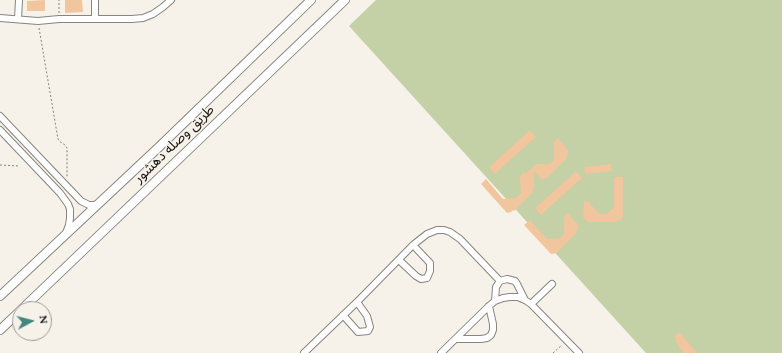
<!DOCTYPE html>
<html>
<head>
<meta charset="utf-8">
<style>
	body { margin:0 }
	#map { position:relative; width:782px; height:353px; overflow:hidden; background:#f6f2ea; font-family:Spectral,serif }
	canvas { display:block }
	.north { position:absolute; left:12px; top:301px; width:40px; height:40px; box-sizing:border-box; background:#f6f2ea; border:1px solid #9c9994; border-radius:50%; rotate:83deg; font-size:11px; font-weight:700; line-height:16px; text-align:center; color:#161412 }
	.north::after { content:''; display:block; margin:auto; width:14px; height:18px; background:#42877d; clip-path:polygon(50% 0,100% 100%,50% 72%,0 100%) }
</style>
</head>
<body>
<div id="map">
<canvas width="782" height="353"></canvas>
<div class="north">N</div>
</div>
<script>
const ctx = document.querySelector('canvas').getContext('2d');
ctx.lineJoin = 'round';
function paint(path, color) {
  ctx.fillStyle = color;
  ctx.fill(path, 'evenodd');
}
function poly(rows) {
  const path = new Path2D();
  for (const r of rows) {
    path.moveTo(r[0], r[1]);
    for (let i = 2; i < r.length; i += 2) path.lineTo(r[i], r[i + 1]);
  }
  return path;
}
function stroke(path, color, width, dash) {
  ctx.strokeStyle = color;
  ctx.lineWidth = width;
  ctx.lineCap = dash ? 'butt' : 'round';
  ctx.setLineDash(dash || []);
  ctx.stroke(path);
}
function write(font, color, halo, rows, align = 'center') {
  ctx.font = font + ' Spectral,"Noto Sans Arabic",serif';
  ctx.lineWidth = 3;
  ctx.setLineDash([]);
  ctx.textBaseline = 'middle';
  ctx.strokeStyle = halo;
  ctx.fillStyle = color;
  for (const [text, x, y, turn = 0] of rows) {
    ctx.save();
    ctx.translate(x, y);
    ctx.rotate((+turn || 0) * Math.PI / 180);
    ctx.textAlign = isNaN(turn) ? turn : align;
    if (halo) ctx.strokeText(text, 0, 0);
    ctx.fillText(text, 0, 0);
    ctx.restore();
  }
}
paint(poly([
	[376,0,782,0,782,353,646,353,349,26]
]), '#c4d0a5');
paint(poly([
	[45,0,45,11,27,11,27,1],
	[65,0,82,0,83,12,65,13],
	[530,130,536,137,495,174,489,167],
	[558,138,568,150,568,154,567,154,567,158,547,178,541,179,534,171,534,188,533,188,533,192,514,211,513,210,511,212,507,213,481,184,486,179,503,199,516,198,521,193,520,179,519,177,524,172,525,174,536,164,550,164,554,159,554,145,553,143],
	[611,164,612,171,585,174,584,167],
	[576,171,582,178,541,215,535,208],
	[614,177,623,177,623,217,620,221,618,220,616,222,588,222,583,218,584,201,590,202,590,204,600,214,606,214,614,207],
	[568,213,578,225,578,229,577,229,577,232,557,253,551,254,524,225,530,220,547,239,560,238,564,234,564,219,563,218],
	[679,332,697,353,684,353,679,347,679,346,675,341,677,340,674,337]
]), '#f1c59d');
const minor = poly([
	[0,18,38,21,59,19,132,19,143,18,153,14,163,7,171,0],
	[18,19,19,0],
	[95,19,95,0],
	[0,116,81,201,89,205,94,205,98,204],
	[0,130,60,193,68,204,70,209,70,218,69,225,66,233],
	[399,260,416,276,421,279,427,278,430,271,430,263,413,245],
	[495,301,496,287,500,281,507,279,515,281,517,284,525,300],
	[531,304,552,284],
	[343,315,358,332,368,331,370,327,367,316,357,302],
	[456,339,481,339,487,338,491,335,493,330,493,324,489,306],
	[304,353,357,302,413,245,427,234,437,230,444,230,450,232,460,239,500,281],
	[441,353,489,306,495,301,503,298,510,297,518,297,525,300,531,304,579,353]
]);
const major = poly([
	[0,296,159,147,311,0],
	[22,309,345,0],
	[0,330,20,311]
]);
stroke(minor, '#88847e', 8);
stroke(major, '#88847e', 10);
stroke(poly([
	[59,13,59,0],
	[39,28,58,139,59,141,65,145,67,148,67,177],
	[0,165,19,166],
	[553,353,562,345]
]), '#83807b', 1, [2, 2]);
stroke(minor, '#fff', 6);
stroke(major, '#fff', 8);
write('14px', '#161412', '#f6f2ea', [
	["طريق وصله دهشور",175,145,-44]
]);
</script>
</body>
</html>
